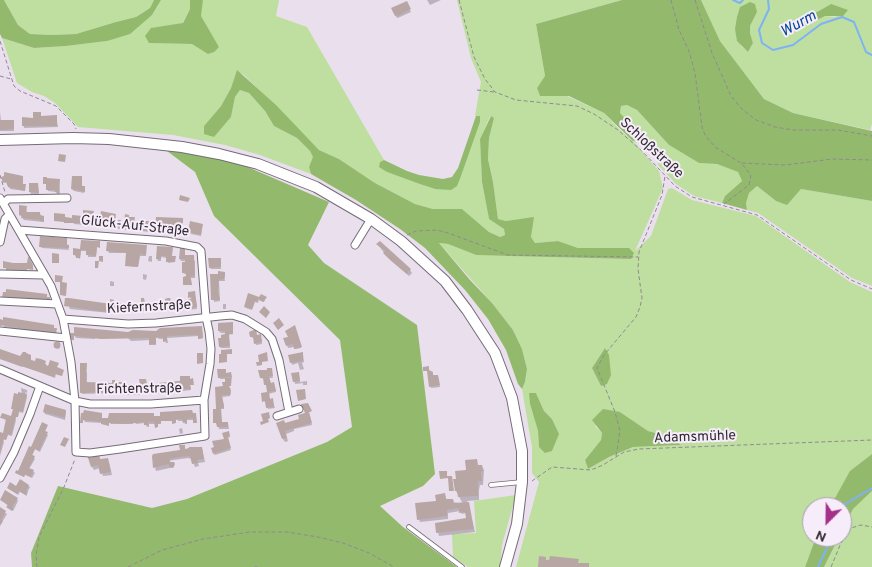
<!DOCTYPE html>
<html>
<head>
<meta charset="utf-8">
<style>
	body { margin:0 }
	#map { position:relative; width:872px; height:567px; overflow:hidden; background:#eadfed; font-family:Overpass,sans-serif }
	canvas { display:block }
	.north { position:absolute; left:802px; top:497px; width:50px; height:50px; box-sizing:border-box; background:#f7ecfa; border:1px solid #a79faa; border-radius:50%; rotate:203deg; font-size:14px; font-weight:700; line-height:20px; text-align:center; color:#2f2c31 }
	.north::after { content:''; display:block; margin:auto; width:18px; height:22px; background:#a63189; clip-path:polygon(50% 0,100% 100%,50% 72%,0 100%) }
</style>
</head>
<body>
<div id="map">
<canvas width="872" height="567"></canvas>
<div class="north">N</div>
</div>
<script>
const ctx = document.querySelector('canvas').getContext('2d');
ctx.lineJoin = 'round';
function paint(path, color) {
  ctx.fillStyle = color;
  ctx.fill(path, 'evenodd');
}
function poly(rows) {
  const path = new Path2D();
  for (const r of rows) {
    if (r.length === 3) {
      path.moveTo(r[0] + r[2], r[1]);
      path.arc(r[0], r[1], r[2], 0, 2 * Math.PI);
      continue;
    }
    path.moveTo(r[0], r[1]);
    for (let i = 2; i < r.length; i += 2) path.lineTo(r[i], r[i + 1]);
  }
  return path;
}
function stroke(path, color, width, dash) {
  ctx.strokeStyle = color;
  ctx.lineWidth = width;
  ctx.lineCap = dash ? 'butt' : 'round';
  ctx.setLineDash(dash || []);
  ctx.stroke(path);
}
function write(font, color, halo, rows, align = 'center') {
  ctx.font = font + ' Overpass,sans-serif';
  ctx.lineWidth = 4;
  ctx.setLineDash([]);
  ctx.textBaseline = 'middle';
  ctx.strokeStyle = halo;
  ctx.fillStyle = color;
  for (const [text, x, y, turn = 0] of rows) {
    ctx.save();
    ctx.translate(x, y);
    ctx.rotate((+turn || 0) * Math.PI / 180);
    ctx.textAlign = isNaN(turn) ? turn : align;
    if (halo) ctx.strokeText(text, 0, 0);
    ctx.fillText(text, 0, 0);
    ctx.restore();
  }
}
paint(poly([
	[4,0,154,0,150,8,136,17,116,22,76,34,52,35,30,34,18,25],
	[161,0,190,0,190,9,182,24,149,43,192,44,219,47,200,16,203,0,279,0,276,16,307,27,384,160,380,162,387,172,435,189,461,176,480,116,475,116,481,82,471,58,457,0,622,0,536,24,545,77,537,88,540,96,567,96,604,113,619,129,633,141,628,123,620,113,621,106,627,105,637,110,669,145,699,163,717,164,738,172,742,181,725,196,722,203,694,196,676,184,658,165,658,149,634,142,659,171,663,188,635,251,651,236,668,189,672,188,692,200,756,216,850,282,872,292,872,454,851,471,830,507,812,507,812,537,816,537,805,567,516,567,539,482,532,473,532,447,522,389,525,382,527,369,522,349,513,330,492,303,439,243,448,244,476,255,508,256,631,259,629,248,578,248,558,241,535,243,531,237,532,228,522,219,506,221,498,219,493,182,488,159,489,138,494,118,490,116,480,139,482,182,489,219,504,229,505,235,500,237,489,232,462,209,433,209,415,204,375,183,339,159,319,150,244,75,237,71,231,88,221,106,204,126,214,136,231,117,235,97,240,90,249,93,265,111,274,126,297,138,310,151,314,157,309,167,311,174,260,155,225,145,173,135,78,127,55,103,44,96,32,92,17,83,2,38,34,48,66,46,107,41,152,15],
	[605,348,601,386,592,368],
	[530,393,536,393,544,411,552,419,558,433,552,451,539,447,538,431,530,404],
	[620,412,648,431,667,436,680,445,633,447,609,457,588,469,585,460,601,440,602,433,595,426],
	[701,0,872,0,872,124,870,130,793,113,764,99,720,41],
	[831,4,836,17,825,16,806,26,800,18,817,12],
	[757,12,750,26,750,33,753,43,748,52,741,46,735,29],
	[757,186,776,201,792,198,801,189,872,201,872,286,852,278,758,213,747,210,746,203,749,193],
	[872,491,872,567,824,567,839,537,842,537,842,531,853,509],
	[516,495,502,545,500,567,468,567,453,557,452,534,476,533,474,501]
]), '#bedf9f');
paint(poly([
	[0,0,4,0,18,25,30,34,52,35,76,34,116,22,136,17,150,8,154,0,161,0,152,15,130,34,107,41,66,46,34,48,2,38,0,34],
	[190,0,203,0,201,16,219,47,214,52,208,54,192,44,149,43,145,36,151,28,183,23,190,9],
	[622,0,701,0,720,41,764,99,793,113,872,131,872,201,801,189,787,205,776,201,757,186,749,193,746,203,747,210,722,203,725,196,742,181,738,172,717,164,699,163,669,145,637,110,627,105,621,106,620,113,640,135,637,139,633,141,604,113,569,96,540,96,537,88,545,76,536,24],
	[750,2,755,4,757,12,750,26,750,33,753,43,748,52,737,41,735,29,737,17,740,7],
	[831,4,848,10,843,16,825,16,806,26,800,23,800,18,817,12],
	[237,70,276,105,319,150,339,159,375,183,415,204,433,209,462,209,489,232,500,237,505,235,504,229,489,219,482,182,480,139,491,116,494,118,489,138,488,159,493,182,498,219,506,221,534,217,531,237,535,243,558,241,578,248,629,248,634,253,631,259,508,256,476,255,448,244,439,243,470,280,492,303,513,330,522,349,527,369,525,382,522,389,518,384,506,350,488,319,465,290,425,248,400,229,356,200,311,174,309,167,313,157,310,151,297,138,274,126,265,111,249,93,240,90,235,97,231,117,214,137,204,134,204,126,221,106,231,88],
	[476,116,480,116,480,122,461,176,457,186,451,190,435,189,417,183,387,172,379,167,380,162,384,160,407,171,419,175,443,179,452,177,458,168],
	[163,148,236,162,329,202,308,245,324,263,417,325,435,474,423,486,380,506,403,527,457,567,32,567,31,553,58,486,152,508,187,499,327,442,352,427,340,340,214,216,195,172],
	[605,348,609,355,611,375,607,384,601,386,592,368],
	[529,393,536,393,544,411,552,419,559,434,552,451,545,453,539,447,538,431,530,404],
	[603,409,620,412,648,431,667,436,681,445,633,447,609,457,588,469,585,460,601,440,602,433,592,420],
	[872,454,872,491,853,509,842,531,842,507,830,507,850,471],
	[816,537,839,537,824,567,805,567]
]), '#93ba6c');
paint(poly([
	[427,0,441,0,430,5],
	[406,2,411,12,400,17,397,18,392,10],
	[0,112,1,121,13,121,14,131,0,131],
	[40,113,41,118,56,116,58,127,24,128,23,118,35,119],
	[22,177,23,185,25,185,25,191,10,189,8,182,5,183,3,178],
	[81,178,82,187,85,188,84,193,74,191,72,189],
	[59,180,60,194,57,194,56,192,48,191,48,184,44,184],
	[37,185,39,194,31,194,30,192],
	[26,207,27,213,40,213,43,222,24,220,20,215],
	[93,213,93,221,101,222,115,215,116,221,120,221,121,225,125,225,129,218,134,218,135,222,152,223,151,232,130,230,126,226,126,230,102,226,99,222,99,226,74,224,73,222],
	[182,219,183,221,180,230,178,230,177,234,158,232,157,230],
	[202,225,201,236,191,234,190,232],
	[66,240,69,250,42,248,40,246],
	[82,241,99,248,97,247,96,257,88,257,88,251,81,251,80,259,75,256,74,250,81,250],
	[378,245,410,270,412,273,409,276,390,260],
	[146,246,146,256,140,256,138,267,127,266,127,253,109,253,108,251],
	[172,248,172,258,175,257,175,262,168,263,167,258,161,257,161,261,158,261,157,259],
	[181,249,185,251,185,256,195,261,195,278,191,278,192,285,184,285,187,278,187,275,183,273,183,264,186,263,186,261,181,261,180,259],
	[149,256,152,256,152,262,148,261],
	[220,259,221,269,211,269,210,267],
	[224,273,225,281,219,281,220,301,214,302,212,276],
	[143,274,147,275,146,280,143,279],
	[110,281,114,282,114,286,110,286],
	[189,293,196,300,197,309,175,311,174,309,138,311,138,313,119,313,118,311,110,311,110,313,70,309,69,307,113,304,144,304,172,308,191,300],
	[262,296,266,298,264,302,259,300,258,303,255,302,252,310,246,308,245,306,258,298,259,300],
	[223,304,226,304,226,309,223,309],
	[0,321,53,326,54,335,4,327,2,323,2,326,0,326],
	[233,325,233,334,228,335,230,348,221,348,220,347,226,336,226,333,221,333,219,331],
	[202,330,203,338,199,339,199,336,167,338,168,343,166,343,164,339,159,339,155,334,156,345,151,345,151,340,131,341,128,338,95,337,95,339,76,338,75,336,101,332,149,332],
	[257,336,261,337,262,344,256,345,254,338,251,337],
	[289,338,300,346,301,348,295,349,294,347,288,348,285,339],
	[55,343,60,343,59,349,55,348],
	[0,350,20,357,26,353,29,360,35,362,45,362,46,366,63,371,62,376,56,374,55,378,23,366,22,367,0,359],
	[303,354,304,362,302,363,304,369,300,370,298,363,292,365,290,356],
	[428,367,429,372,434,376,437,376,440,387,431,388,429,371,425,371,424,368],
	[271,369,273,378,269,378,270,385,274,384,276,392,268,394,270,400,272,400,273,402,275,408,268,409,266,403,264,401,262,394,269,393,267,384,265,385,264,379,261,378,260,371],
	[85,370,87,373,87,384,114,384,113,382,121,383,121,385,146,385,190,380,193,385,190,385,191,390,174,392,173,387,166,388,166,393,150,394,148,389,140,390,140,395,124,395,122,392,115,392,115,393,82,394],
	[225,370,226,374,232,376,231,386,228,386,231,393,230,396,222,397,224,405,224,409,221,409,221,415,222,424,228,423,229,429,219,429,218,424,215,422,217,410,216,388,225,387,226,379,220,379,219,377],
	[293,374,299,375,300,382,307,381,307,385,303,385,303,383,295,384],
	[21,388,27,390,27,393,25,392,27,397,23,413,19,412,18,417,14,416,16,420,12,436,8,435,6,440,2,439,4,442,0,456,0,433,4,434,7,421,2,418,14,417,14,410,12,409,22,394],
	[307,405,311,412,308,412,312,425,294,429,294,431,286,434,288,441,285,442,283,439,285,424,300,420,306,414],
	[66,411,65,420,45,414,44,412],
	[82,414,101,414,102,423,85,422,83,418,81,423],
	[195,414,196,423,194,423,194,420,187,420,187,424,185,424,184,421,178,421,178,419],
	[153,415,154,417,160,417,161,424,157,424,157,428,156,424,149,424,149,427,147,427,145,423,136,424,133,419,133,424,111,424,109,422],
	[47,426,45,432,48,435,40,452,35,449,32,456,35,459,29,469,35,473,32,478,25,475,24,477,17,473],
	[182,428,183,433,180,434,179,429],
	[228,433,230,437,227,438,231,450,215,455,214,454],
	[184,446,185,450,202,448,205,462,198,463,199,466,195,467,192,459,188,458,167,461,173,463,174,467,156,471,155,467,181,451],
	[98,455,100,460,109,462,112,475,103,476,100,468,94,470,92,467],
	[478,466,482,466,484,470,483,485,480,485,479,490,479,500,467,501,475,532,439,536,436,524,468,519,466,513,462,514,460,511,448,513,448,519,420,522,419,519,445,495,447,501,463,504,456,491,467,471],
	[29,486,30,487,27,493,27,496,20,492,18,495,8,488],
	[1,499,17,499,18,501,13,511],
	[0,509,7,514,1,524,0,524]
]), '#0003');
stroke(poly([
	[733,0,740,3,743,0],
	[768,0,769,9,759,30,762,43,773,50,793,45,821,24,842,17,854,22,866,52,872,55],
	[842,513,845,504,872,488],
	[818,567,832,537]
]), '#7eb1f6', 2);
paint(poly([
	[407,1,411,9,398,16,398,15,395,16,391,8],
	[33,112,41,112,41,116,57,115,57,126,22,126,22,117,33,118],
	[0,120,14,120,14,129,0,130],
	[59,154,66,155,65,162,58,161],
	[4,172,23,176,23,184,26,184,25,191,8,187,6,182,3,183,1,177,4,176],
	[72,176,82,176,82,186,85,186,85,192,71,189],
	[43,177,47,177,47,178,60,179,59,193,55,192,55,190,46,190,46,184,43,184],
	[29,183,38,183,39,193,29,192],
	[180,195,190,198,188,202,179,200],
	[19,205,27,206,26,212,40,212,40,215,44,216,44,222,40,221,40,220,21,218,22,216,19,215],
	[83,210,94,211,92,220,100,220,101,211,116,214,115,220,121,220,120,223,124,224,125,214,129,215,129,217,135,217,134,221,153,221,152,232,133,229,120,229,120,228,110,225,100,225,99,226,82,223,64,223,64,222,54,221,54,213,65,214,65,217,72,218,72,215,83,216],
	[156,217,183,218,183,222,180,229,177,228,177,232,155,230],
	[190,221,203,224,201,235,188,232],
	[40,236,67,238,67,245,69,245,69,248,39,247],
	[81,240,100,241,100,248,97,247,96,256,86,255,86,250,81,250,80,258,76,258,76,255,73,255,73,248,80,249],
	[380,241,411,269,407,274,387,257,383,253,385,251,376,244],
	[107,242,147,245,146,255,140,254,138,267,125,266,126,253,106,251],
	[157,246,173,247,172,256,176,256,175,262,166,262,166,256,161,256,161,259,156,259],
	[180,248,185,248,185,255,194,255,195,276,190,277,192,285,183,285,183,277,186,276,186,273,182,273,182,262,185,262,185,259,179,259],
	[52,253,59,254,59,263,52,263],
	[99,256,103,256,103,262,99,261,98,268,95,268,95,261,99,261],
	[28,257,29,257,33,265,33,270,27,269,27,272,6,271,6,268,3,268,3,261,13,263,27,263],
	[208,258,221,258,221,267,209,268],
	[218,271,225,272,225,276,224,279,219,280,218,292,220,300,211,300,210,274,218,274],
	[55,275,63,276,62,282,67,283,66,296,60,295,60,282,55,282],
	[6,289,47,294,47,297,50,297,50,302,2,298,3,292,6,292],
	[195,291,197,307,177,310,134,312,109,310,105,312,64,306,65,298,69,298,104,303,110,303,110,299,114,300,114,303,141,304,141,298,144,298,145,303,151,303,165,302,165,299,168,298,170,298,171,301,186,300,192,299,191,297,188,298,188,292],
	[248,293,259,297,261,294,267,297,263,302,258,299,257,302,255,301,252,309,244,307],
	[264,306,270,312,266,318,259,312],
	[3,317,54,325,54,328,57,328,56,334,0,325,0,319,3,320],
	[279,318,284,325,278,330,273,323],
	[233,322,233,334,229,334,230,346,219,347,218,338,221,338,221,335,225,334,225,331,218,331,218,323],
	[295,325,302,347,294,349,293,344,286,346,283,338,288,337,285,331],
	[202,326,203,338,198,339,198,335,167,336,167,341,163,342,163,337,156,338,156,344,149,345,149,338,101,339,74,336,74,340,70,340,70,333,74,333,74,327,128,332,133,330,156,331,160,328],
	[256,329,257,335,261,334,262,342,254,344,253,337,250,337,249,332],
	[57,345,3.5],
	[0,349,20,356,23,352,26,352,26,353,31,355,31,360,35,361,36,358,41,359,46,361,45,364,48,366,50,360,59,363,57,367,64,370,62,376,55,374,54,377,0,359],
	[232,349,232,354,227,354,227,362,219,363,219,354,221,354,221,350],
	[267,352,268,361,262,362,262,365,257,366,256,362,259,362,258,355],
	[303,352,303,361,290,363,288,355],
	[197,353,203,353,203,363,197,364],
	[80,363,87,363,86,382,112,383,112,380,115,380,115,382,122,382,122,384,140,384,139,379,146,379,147,384,180,381,180,376,190,376,190,379,193,378,194,385,190,385,191,389,172,390,172,387,166,388,166,391,147,393,147,389,140,390,140,394,115,392,80,393],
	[429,366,429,370,433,372,433,375,438,375,440,385,429,387,427,371,423,371,423,367],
	[267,368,272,368,273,376,269,376,270,380,271,383,274,382,276,391,269,392,270,399,273,398,274,407,266,408,265,401,262,402,261,393,267,392,266,385,264,385,263,378,260,378,258,370,267,370],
	[217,369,226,369,226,373,231,372,232,377,218,378],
	[299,372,300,381,293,382,291,373],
	[225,378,231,378,231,386,229,386,231,390,230,395,222,395,224,408,221,408,222,422,228,422,228,427,217,427,216,423,213,423,213,409,216,409,215,387,223,386,222,382,225,382],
	[305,389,306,399,298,401,296,390],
	[18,392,27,394,23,412,19,411,18,417,16,417,11,435,8,434,6,440,4,439,0,452,0,432,3,433,6,419,0,418,2,413,11,416,13,409,11,409,14,393,18,394],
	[308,403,312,411,309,412,312,423,285,431,287,438,282,439,276,423,284,420,285,423,299,419,298,415,305,413,301,404],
	[45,404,66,410,65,418,43,412],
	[84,410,102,413,102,418,108,418,109,413,154,413,154,416,160,416,160,412,192,410,193,413,196,413,197,423,193,423,193,418,187,419,187,422,183,423,182,419,176,420,176,423,172,424,172,421,161,421,161,423,158,424,158,427,155,428,154,422,148,422,149,425,144,425,144,422,126,424,109,423,109,426,101,424,101,422,83,420,83,423,80,423,81,413,83,413],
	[269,412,270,418,268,419,269,422,261,425,260,422,263,421,261,414],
	[42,422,48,425,45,431,48,432,39,451,35,449,32,455,35,456,29,468,34,470,31,477,25,474,24,477,15,473,16,470,18,471,29,446,31,447],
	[229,431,230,436,228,437,231,448,213,454,211,448,214,447,212,441,224,439,222,433],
	[64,437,69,439,65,447,60,445],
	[179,445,185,445,185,449,189,448,189,447,202,447,204,459,197,460,198,463,192,464,190,456,180,457,170,459,170,462,174,462,175,464,173,468,169,467,169,464,153,468,152,456,153,454,180,450],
	[99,453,100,459,108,458,111,472,100,474,98,465,91,467,87,455],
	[477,459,478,465,482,465,483,471,481,472,482,481,478,481,478,496,458,497,457,491,455,491,453,479,456,479,455,471,466,470,465,460],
	[439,471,447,471,447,476,452,476,454,491,449,491,448,478,440,479],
	[20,479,29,485,26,491,28,492,26,495,19,491,17,494,7,488,10,482,16,486],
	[5,490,18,498,12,507,14,508,12,511,6,507,8,505,0,500],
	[445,493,446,499,453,499,454,503,469,502,474,529,436,533,435,523,466,518,465,512,459,513,459,508,447,510,447,516,417,520,415,503,436,501,435,495],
	[0,507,6,511,1,520,3,521,0,526],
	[539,556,546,557,546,560,549,560,550,556,579,559,578,563,589,563,589,567,538,567]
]), '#b8a6a4');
const service = poly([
	[491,485,522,482],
	[409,527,462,567]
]);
const minor = poly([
	[0,198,51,286,63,319,71,362,75,401,76,452,90,453,120,449,205,436,204,400,210,364,211,349,209,331,206,317,201,251,197,247,166,241,19,230],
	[4,203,8,199,67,198],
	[0,242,5,219,9,215],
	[355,245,371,219],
	[0,274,44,275],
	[0,301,57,304],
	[63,319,128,324,156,323,220,316,232,315,245,319,266,332,272,339,279,360,289,412],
	[0,331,66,338],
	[0,369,75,401,90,404,151,404,204,400],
	[277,416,299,409],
	[0,478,14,452,30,414,40,386]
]);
const secondary = poly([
	[0,140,73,138,109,139,182,147,219,154,258,164,316,187,371,219,401,241,445,281,467,310,495,353,512,398,522,451,522,482,517,524,505,567]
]);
stroke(service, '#756c78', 5.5);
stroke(minor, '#756c78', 9);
stroke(secondary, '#756c78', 12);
stroke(poly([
	[459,0,474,57,485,79,495,92,516,100,577,106,594,114,618,130,642,151,675,186,692,197,757,215,851,280,872,289],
	[671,0,679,30,689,51,695,73,702,127,705,135,715,147,741,163,751,175,749,185,724,204],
	[695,0,712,53,731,96,743,110,756,120,775,127,793,130,838,130,872,136],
	[0,41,14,86,20,91,56,106,74,124,76,129],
	[0,76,11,79],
	[477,90,494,92],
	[742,163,785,165,833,159,872,160],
	[0,175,5,192],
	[407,235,416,231,437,230,448,233,508,255,638,257],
	[616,456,620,431,615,412,597,368,604,355,636,317,640,307,642,298,638,269,639,252,662,195,665,176],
	[532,481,552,467,591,470,603,465,624,452,639,449,872,440],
	[37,567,36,556,39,537,64,487,75,459],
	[128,567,162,550,203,539,250,532,287,532,318,537,343,543,369,553,394,567],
	[254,567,261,567],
	[831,567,841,543,851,528,861,525,872,527]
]), '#908992', 1, [4, 2.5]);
stroke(service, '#fff', 4);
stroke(minor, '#fff', 7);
stroke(secondary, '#fff', 10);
write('14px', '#2f2c31', '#f7ecfa', [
	["Schloßstraße",651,149,43],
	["Glück-Auf-Straße",135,227,6],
	["Kiefernstraße",149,308,-3],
	["Fichtenstraße",139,390,-1],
	["Adamsmühle",695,438,-2]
]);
write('italic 15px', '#004796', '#f7ecfa', [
	["Wurm",799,25,-29]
]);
</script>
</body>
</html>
